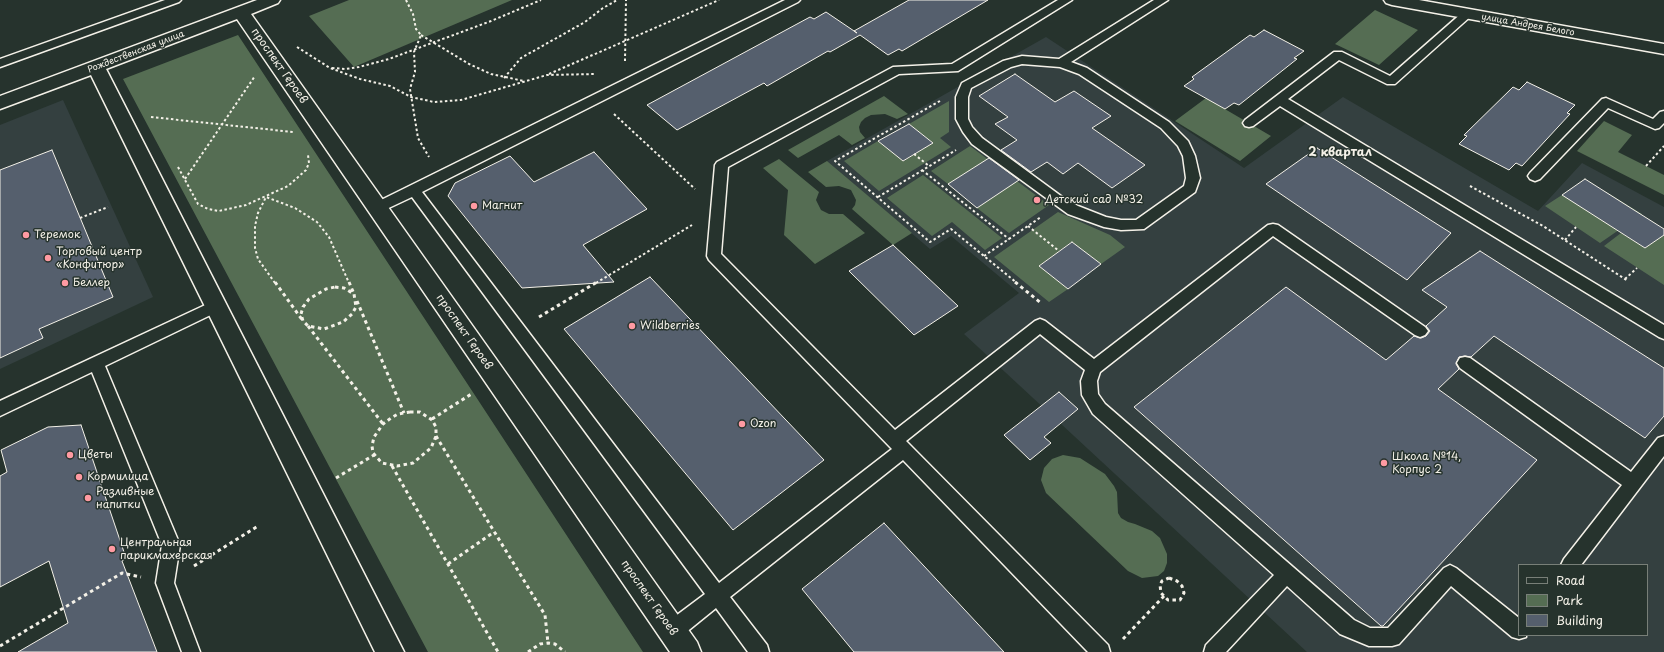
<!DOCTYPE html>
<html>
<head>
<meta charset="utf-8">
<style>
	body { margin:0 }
	#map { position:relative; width:1664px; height:652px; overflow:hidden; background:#26332d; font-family:"Playpen Sans",sans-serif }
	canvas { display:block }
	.legend { position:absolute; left:1518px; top:564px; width:130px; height:72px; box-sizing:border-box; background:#26332d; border:1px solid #787f78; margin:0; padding:5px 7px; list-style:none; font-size:12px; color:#f4f1e8 }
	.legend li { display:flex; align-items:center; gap:8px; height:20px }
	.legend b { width:20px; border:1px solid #787f78 }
</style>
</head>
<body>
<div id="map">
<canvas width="1664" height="652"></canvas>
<ul class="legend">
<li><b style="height:5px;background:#26332d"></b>Road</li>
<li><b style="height:11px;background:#556d53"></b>Park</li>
<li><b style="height:11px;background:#555f6d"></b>Building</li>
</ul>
</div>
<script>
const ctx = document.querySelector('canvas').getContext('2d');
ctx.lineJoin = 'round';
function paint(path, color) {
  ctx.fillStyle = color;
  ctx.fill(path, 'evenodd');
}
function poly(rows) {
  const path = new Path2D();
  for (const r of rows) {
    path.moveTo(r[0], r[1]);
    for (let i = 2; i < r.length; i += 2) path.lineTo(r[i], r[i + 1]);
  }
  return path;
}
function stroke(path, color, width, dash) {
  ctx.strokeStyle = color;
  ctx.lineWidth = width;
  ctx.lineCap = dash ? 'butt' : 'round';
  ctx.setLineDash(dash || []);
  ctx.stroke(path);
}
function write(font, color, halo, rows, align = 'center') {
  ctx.font = font + ' "Playpen Sans",sans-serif';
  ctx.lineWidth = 3;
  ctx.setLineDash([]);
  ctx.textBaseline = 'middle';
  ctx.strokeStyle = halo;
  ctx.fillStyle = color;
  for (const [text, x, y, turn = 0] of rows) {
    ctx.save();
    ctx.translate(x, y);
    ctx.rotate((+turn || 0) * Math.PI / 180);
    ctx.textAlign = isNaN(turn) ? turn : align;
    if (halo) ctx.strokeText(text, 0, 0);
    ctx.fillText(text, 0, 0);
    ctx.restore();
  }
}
paint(poly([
	[1046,37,1244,168,1343,97,1538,211,1582,163,1664,207,1664,652,1307,652,964,334,1019,293,951,236,930,249,827,161],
	[1519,565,1647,565,1647,635,1519,635],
	[63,100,153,297,0,369,0,125]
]), '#344040');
paint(poly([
	[349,0,512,0,354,67,309,16],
	[1375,10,1418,30,1379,65,1335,44],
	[238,35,480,403,643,652,428,652,123,79],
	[884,96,908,114,897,119,885,114,871,115,865,118,861,122,859,127,860,132,865,138,852,145,839,135,798,158,788,150],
	[1206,98,1271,136,1240,161,1175,121],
	[949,101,949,132,940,138,951,147,879,191,844,161,878,141,904,161,933,143,909,124],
	[1604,121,1632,135,1618,152,1664,175,1664,195,1577,151],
	[970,146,1049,205,1009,233,977,208,1005,189,976,167,948,184,931,171],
	[779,159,819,192,816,200,821,210,829,214,843,214,865,233,815,264,784,235,788,190,763,168],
	[827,161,912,233,893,245,852,209,855,205,856,200,851,190,839,186,826,187,808,172],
	[923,175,1002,238,985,250,952,222,932,236,887,198],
	[1608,193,1642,214,1600,243,1545,206,1562,195,1585,209],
	[1058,212,1110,235,1125,247,1101,264,1071,242,1039,266,1068,289,1049,302,994,257],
	[1621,233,1645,248,1664,235,1664,285,1604,246],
	[1063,455,1080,458,1105,474,1114,486,1117,492,1118,513,1121,518,1128,522,1135,524,1152,531,1160,538,1167,554,1167,563,1164,571,1158,576,1142,578,1128,571,1046,493,1041,480,1044,468,1052,459]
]), '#556d53');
const building = poly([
	[909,0,988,0,902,51,899,49,888,55,860,35,830,52,828,51,767,86,764,83,677,130,647,105,810,17,814,19,826,12,857,33,854,31,909,0],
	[1264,30,1304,51,1294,58,1297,59,1239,105,1234,103,1225,109,1184,86,1194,79,1192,77,1250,35,1254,37,1264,30],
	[1015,74,1055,102,1074,91,1111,116,1092,128,1145,165,1112,188,1078,163,1063,174,1047,162,1031,172,1001,150,1017,140,995,124,1008,117,979,96,1015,74],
	[1527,82,1575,105,1567,113,1570,114,1522,166,1516,163,1509,170,1459,144,1467,136,1464,135,1513,87,1519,90,1527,82],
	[909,124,933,143,903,161,878,141,909,124],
	[1317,148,1451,233,1407,280,1266,184,1317,148],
	[52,150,113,297,39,329,43,338,0,358,0,170,52,150],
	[594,152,647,209,583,245,614,282,522,288,448,196,455,183,510,156,534,182,594,152],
	[989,158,1019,180,977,208,948,184,989,158],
	[1585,179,1664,229,1664,235,1645,248,1562,195,1585,179],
	[1072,242,1101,264,1068,289,1039,266,1072,242],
	[893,245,958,306,914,335,849,271,893,245],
	[1480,251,1664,368,1664,416,1645,438,1494,336,1471,357,1465,356,1459,357,1456,364,1459,369,1438,389,1537,460,1383,626,1381,626,1134,407,1286,287,1386,360,1414,336,1421,338,1426,336,1430,331,1426,326,1447,307,1422,290,1480,251],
	[650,277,824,460,733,530,564,329,650,277],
	[1059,392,1078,409,1044,437,1051,443,1030,460,1004,435,1059,392],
	[81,425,126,558,122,561,157,652,18,652,68,623,49,561,0,587,0,476,7,472,1,450,48,427,81,425],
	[884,523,937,580,1004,652,854,652,802,589,884,523]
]);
paint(building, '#555f6d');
stroke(building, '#f4f1e8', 1);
const lane = poly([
	[165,0,181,0,179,2,0,67,0,59,165,0],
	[785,0,800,0,798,2,422,192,719,583,892,449,709,260,707,256,715,165,717,162,893,67,952,64,1058,0,1072,0,958,71,899,74,728,167,721,254,895,430,1035,321,1040,319,1045,321,1094,359,1268,225,1273,224,1278,225,1425,327,1428,331,1425,335,1420,337,1415,335,1273,236,1100,372,1097,381,1098,394,1105,404,1354,620,1370,628,1388,628,1444,568,1450,565,1456,568,1519,618,1519,635,1526,635,1526,637,1519,639,1512,637,1451,586,1399,644,1392,646,1369,646,1340,634,1287,586,1226,652,1204,652,1206,645,1274,575,1093,414,1082,395,1081,381,1085,370,1040,334,906,441,1108,645,1110,652,1088,652,903,460,730,597,767,645,769,652,748,652,716,608,679,638,672,640,665,638,663,631,665,624,705,594,412,197,378,213,373,212,371,208,373,204,785,0],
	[1154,0,1168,0,1071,62,1087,68,1169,122,1188,141,1195,156,1200,178,1195,192,1144,229,1121,230,1104,227,1068,214,972,144,963,132,956,119,956,97,962,83,1003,61,1022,56,1059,59,1154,0],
	[1022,64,1060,67,1079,74,1161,128,1178,146,1183,156,1186,178,1184,186,1136,220,1121,220,1106,217,1078,206,1065,199,982,138,972,127,968,119,968,97,971,88,1011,67,1022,64],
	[1467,11,1471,12,1473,14,1471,16,1395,84,1387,84,1339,60,1288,99,1664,325,1664,339,1659,337,1280,106,1253,126,1249,127,1245,126,1243,123,1245,120,1334,52,1342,52,1390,76,1463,12,1467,11],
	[1606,98,1653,119,1660,112,1664,111,1664,123,1659,128,1655,129,1608,108,1540,179,1535,181,1530,179,1528,176,1530,173,1602,99,1606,98],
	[216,300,221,302,223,306,221,310,105,366,180,545,174,583,200,652,182,652,156,583,162,545,92,372,0,416,0,401,216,300],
	[1465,357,1470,358,1631,472,1658,438,1664,436,1664,456,1581,565,1561,565,1564,559,1622,485,1460,368,1457,363,1460,358,1465,357]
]);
const street = poly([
	[257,0,280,0,278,3,251,14,697,642,701,652,670,652,237,19,106,69,404,652,375,652,91,75,0,109,0,96,257,0],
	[1384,0,1419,0,1664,44,1664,54,1392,5,1386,3,1384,0]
]);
stroke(lane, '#f4f1e8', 3);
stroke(street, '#f4f1e8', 3);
stroke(poly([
	[406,0,413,14,416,29,421,35,414,52,415,72,410,89,418,138,429,157],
	[421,35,469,64,491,74,524,81],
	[297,47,330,68,360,79,390,86,411,97,434,102,461,100,547,75,596,74],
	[625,61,626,0],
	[332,68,346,69,359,67,389,59,491,21,541,0],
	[549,74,719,0],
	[504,78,521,58,585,22,603,8,617,0],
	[940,101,835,161,930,242,951,229,1017,283],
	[614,114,695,189],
	[151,117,293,132],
	[914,154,929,166],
	[1646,166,1664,146],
	[178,167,198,204,208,209,219,211,246,205,288,186,306,170,309,163,308,155],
	[922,170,1009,239],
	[185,179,255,76],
	[1470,186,1543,226,1628,281],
	[878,197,956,150],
	[80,218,108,207],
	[1028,226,1059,251],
	[1565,240,1576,227],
	[984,256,1041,217],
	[1625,279,1637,268],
	[275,283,258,259,255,248,255,226,258,213,266,197,295,208,317,222,329,237,349,283],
	[596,283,692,225]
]), '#f4f1e8', 2, [2.5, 2.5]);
stroke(poly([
	[275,282,303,321],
	[349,282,354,294],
	[1015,282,1041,303],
	[335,287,344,288,354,294,356,307,352,314,343,322,324,329,308,326,303,321,301,314,303,307,309,299,326,289,335,287],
	[357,301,404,413],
	[539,317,597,282],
	[308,326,383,424],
	[410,412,420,412,432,420,436,427,436,436,431,448,413,463,397,466,382,463,373,453,372,446,374,437,383,424,391,418,398,414,410,412],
	[432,419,473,393],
	[436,436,545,615,548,643],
	[392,466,498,652],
	[336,478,374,455],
	[448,564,494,532],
	[194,566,258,526],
	[1169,578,1177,581,1182,586,1184,593,1180,600,1168,600,1161,593,1160,585,1162,581,1169,578],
	[1123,639,1164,596],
	[0,646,122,573,141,577],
	[528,652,540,644,548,643,555,644,565,652]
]), '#f4f1e8', 3, [3.5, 3.5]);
paint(lane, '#26332d');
paint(street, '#26332d');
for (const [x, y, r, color] of [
	[1037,200,4,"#ff9aa2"],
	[474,206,4,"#ff9aa2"],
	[26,235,4,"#ff9aa2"],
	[48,258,4,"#ff9aa2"],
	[65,283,4,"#ff9aa2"],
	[632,326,4,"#ff9aa2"],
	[742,424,4,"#ff9aa2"],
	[70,455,4,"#ff9aa2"],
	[1384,463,4,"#ff9aa2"],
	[79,477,4,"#ff9aa2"],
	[88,498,4,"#ff9aa2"],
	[112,549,4,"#ff9aa2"]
]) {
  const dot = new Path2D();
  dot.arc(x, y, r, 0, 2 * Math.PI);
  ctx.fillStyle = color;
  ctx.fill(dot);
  stroke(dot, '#26332d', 1.5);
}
write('9px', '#f4f1e8', '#26332d', [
	["улица Андрея Белого",1528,25,10],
	["Рождественская улица",136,52,-21]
]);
write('11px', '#f4f1e8', '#26332d', [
	["проспект Героев",279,66,55],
	["проспект Героев",464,332,55],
	["проспект Героев",649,598,55]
]);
write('11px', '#f4f1e8', '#26332d', [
	["Детский сад №32",1045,200],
	["Магнит",482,206],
	["Теремок",34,235],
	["Торговый центр",56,252],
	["«Конфитюр»",56,265],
	["Беллер",73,283],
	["Wildberries",640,326],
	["Ozon",750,424],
	["Цветы",78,455],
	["Школа №14,",1392,457],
	["Корпус 2",1392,470],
	["Кормилица",87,477],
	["Разливные",96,492],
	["напитки",96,505],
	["Центральная",120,543],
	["парикмахерская",120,556]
], 'left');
write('bold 12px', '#f4f1e8', '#26332d', [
	["2 квартал",1340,153]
]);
</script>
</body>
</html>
